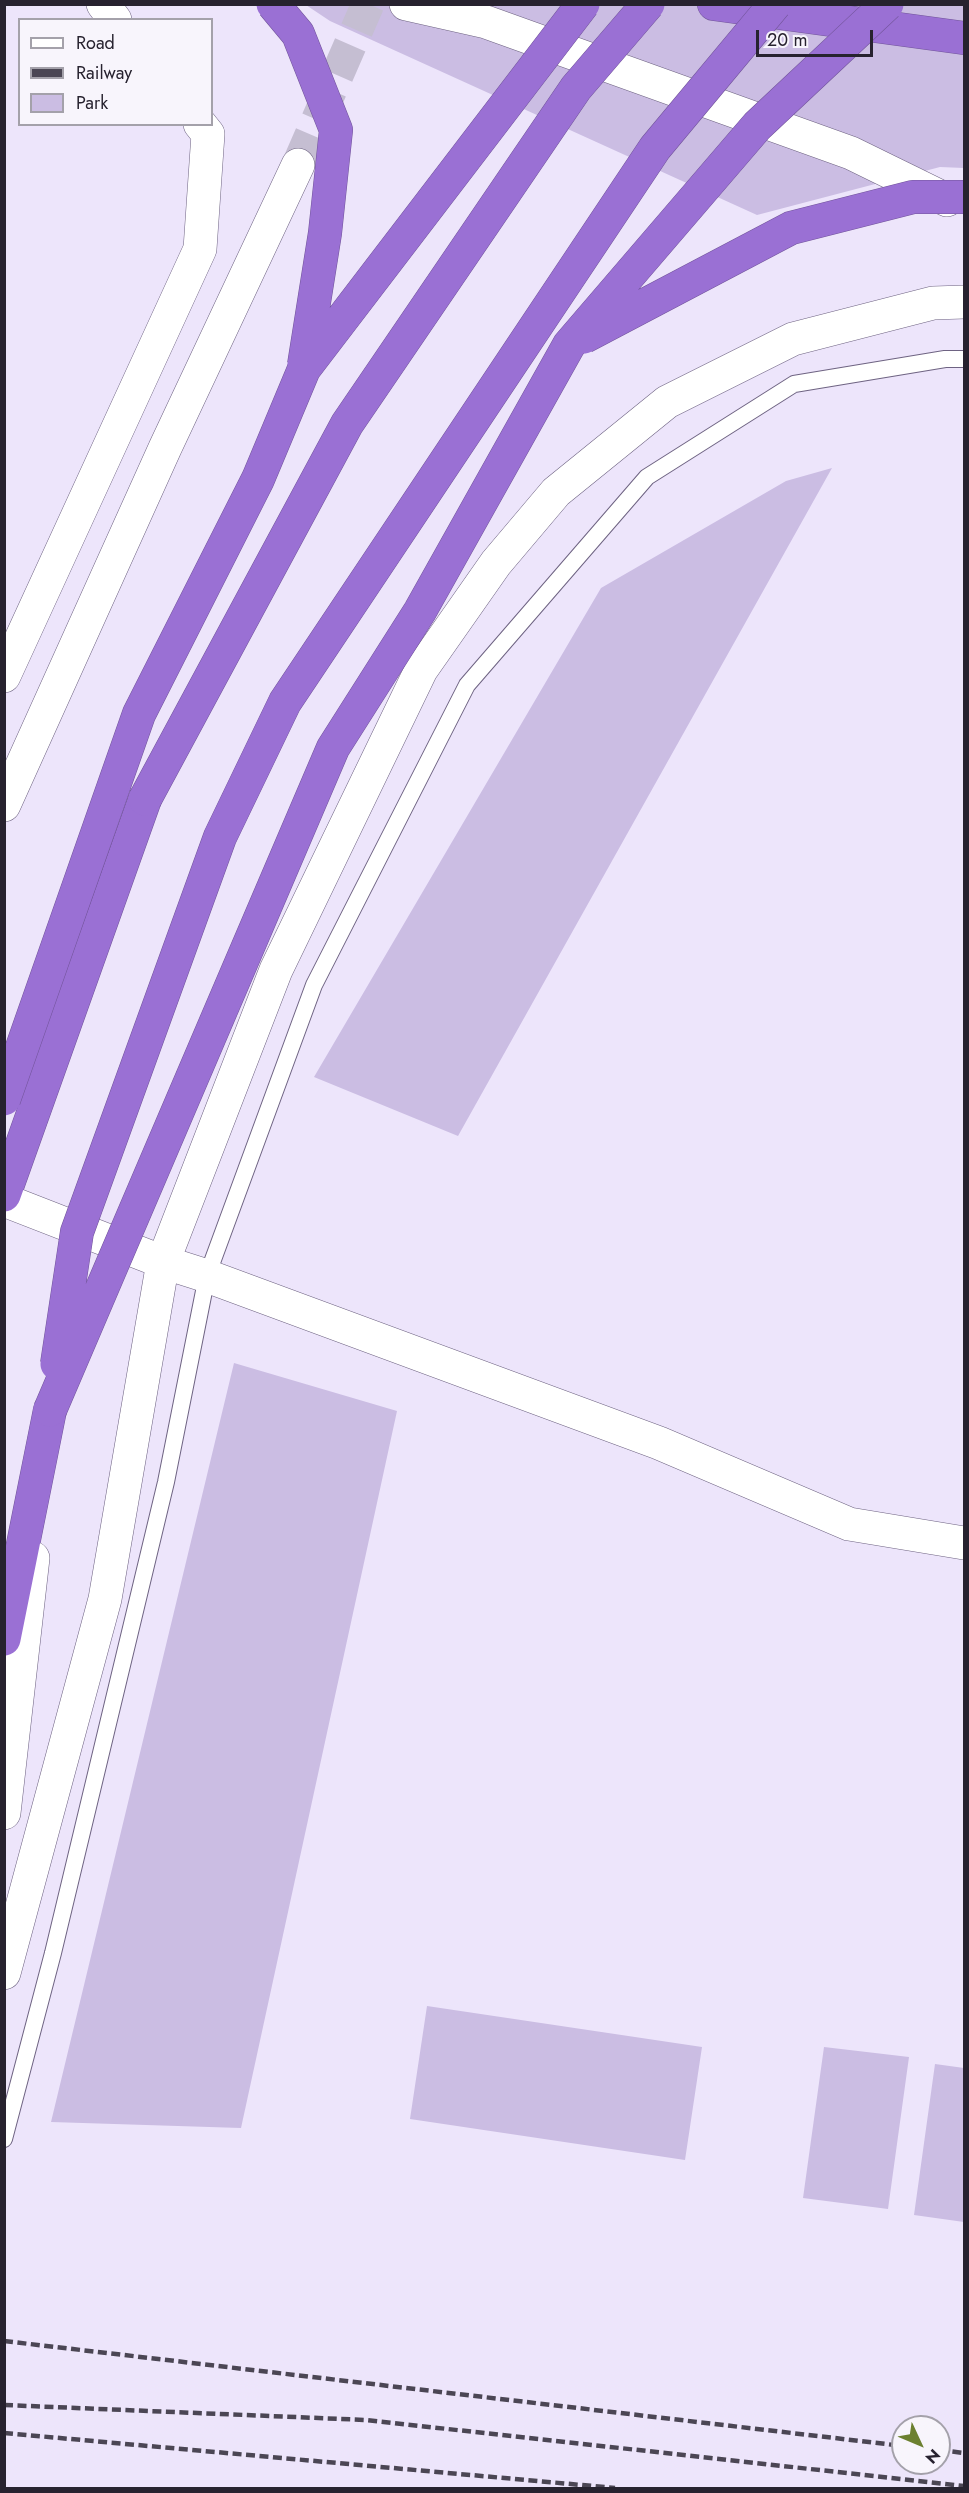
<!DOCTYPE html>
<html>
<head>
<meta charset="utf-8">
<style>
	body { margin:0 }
	#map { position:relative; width:969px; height:2493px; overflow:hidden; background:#ede5fb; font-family:Jost,sans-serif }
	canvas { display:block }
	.frame { position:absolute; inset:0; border:6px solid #27222f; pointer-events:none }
	.legend { position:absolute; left:18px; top:18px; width:195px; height:108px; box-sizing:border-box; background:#f8f5fc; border:2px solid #a4a1aa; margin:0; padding:8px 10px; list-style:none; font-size:18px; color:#27222f }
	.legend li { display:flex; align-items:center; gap:12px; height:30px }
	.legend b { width:30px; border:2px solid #a4a1aa }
	.north { position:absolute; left:891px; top:2415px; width:60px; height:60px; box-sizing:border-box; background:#f8f5fc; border:2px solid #a4a1aa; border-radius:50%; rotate:134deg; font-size:16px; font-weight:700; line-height:24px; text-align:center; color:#27222f }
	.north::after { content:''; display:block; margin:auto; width:21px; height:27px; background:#6c8030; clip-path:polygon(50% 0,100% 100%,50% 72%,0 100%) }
	.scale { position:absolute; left:756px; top:30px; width:117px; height:27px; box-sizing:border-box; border:3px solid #27222f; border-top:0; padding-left:8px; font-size:18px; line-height:21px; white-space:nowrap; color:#27222f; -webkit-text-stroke:4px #f8f5fc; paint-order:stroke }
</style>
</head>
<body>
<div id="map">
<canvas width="969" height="2493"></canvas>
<div class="frame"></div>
<ul class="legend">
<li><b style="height:8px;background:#fff"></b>Road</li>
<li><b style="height:8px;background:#4b4654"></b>Railway</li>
<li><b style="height:16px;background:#cbbde3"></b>Park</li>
</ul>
<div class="north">N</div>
<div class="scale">20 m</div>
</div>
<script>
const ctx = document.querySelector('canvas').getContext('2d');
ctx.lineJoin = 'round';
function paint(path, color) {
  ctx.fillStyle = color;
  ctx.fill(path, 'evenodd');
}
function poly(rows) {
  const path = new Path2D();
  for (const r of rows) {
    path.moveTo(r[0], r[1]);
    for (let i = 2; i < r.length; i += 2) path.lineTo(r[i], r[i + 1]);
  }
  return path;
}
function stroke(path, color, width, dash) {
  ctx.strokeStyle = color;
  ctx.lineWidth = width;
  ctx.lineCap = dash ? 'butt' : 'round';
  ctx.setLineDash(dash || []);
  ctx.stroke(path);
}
paint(poly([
	[306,5,964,5,964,168,940,167,757,215,330,21],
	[832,468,458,1136,314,1077,601,588,786,481],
	[234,1363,397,1411,241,2128,51,2122],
	[427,2006,702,2047,685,2160,410,2119],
	[824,2047,909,2057,888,2209,803,2198],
	[935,2064,964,2068,964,2222,914,2215]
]), '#cbbde3');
stroke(poly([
	[298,165,368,4]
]), '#c5bed2', 33, [33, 16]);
const lane = poly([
	[4,2139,53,1953,166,1482,207,1276,314,985,467,685,647,477,794,384,945,359,964,359]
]);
const street = poly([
	[207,1276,659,1443,849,1524,964,1543]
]);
const secondary = poly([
	[103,4,115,20],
	[406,4,486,22,851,153,947,200],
	[4,676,200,249,208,134,200,124],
	[4,805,165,448,298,165],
	[4,1200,163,1262,207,1276],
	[4,1813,33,1558],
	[4,1973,105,1599,163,1262,276,970,421,670,496,563,556,492,667,402,793,339,933,303,964,302]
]);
const highway = poly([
	[714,4,964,38],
	[4,1195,145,799],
	[4,1639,50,1410]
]);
stroke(lane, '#6e6382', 18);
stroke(street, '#6e6382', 34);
stroke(secondary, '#6e6382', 34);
stroke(highway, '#72559a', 34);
stroke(lane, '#fff', 16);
stroke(street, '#fff', 33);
stroke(secondary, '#fff', 33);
stroke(highway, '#9a70d4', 33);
stroke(poly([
	[4,2341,903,2446],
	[4,2405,366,2420,964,2486],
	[4,2433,615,2488],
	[939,2450,964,2453]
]), '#4b4654', 4.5, [9, 4.5]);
const highwayBridge = poly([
	[273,4,298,34,336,130,325,233,304,365],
	[584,337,791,228,913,197,964,197],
	[145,799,347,424,576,88,648,4],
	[4,1099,139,714,258,479,304,369,583,4],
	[57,1364,77,1232,220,837,285,702,655,148,775,4],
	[50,1410,333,748,420,611,569,345,757,126,887,4]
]);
stroke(highwayBridge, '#72559a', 34, []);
stroke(highwayBridge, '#9a70d4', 33);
</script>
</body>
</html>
